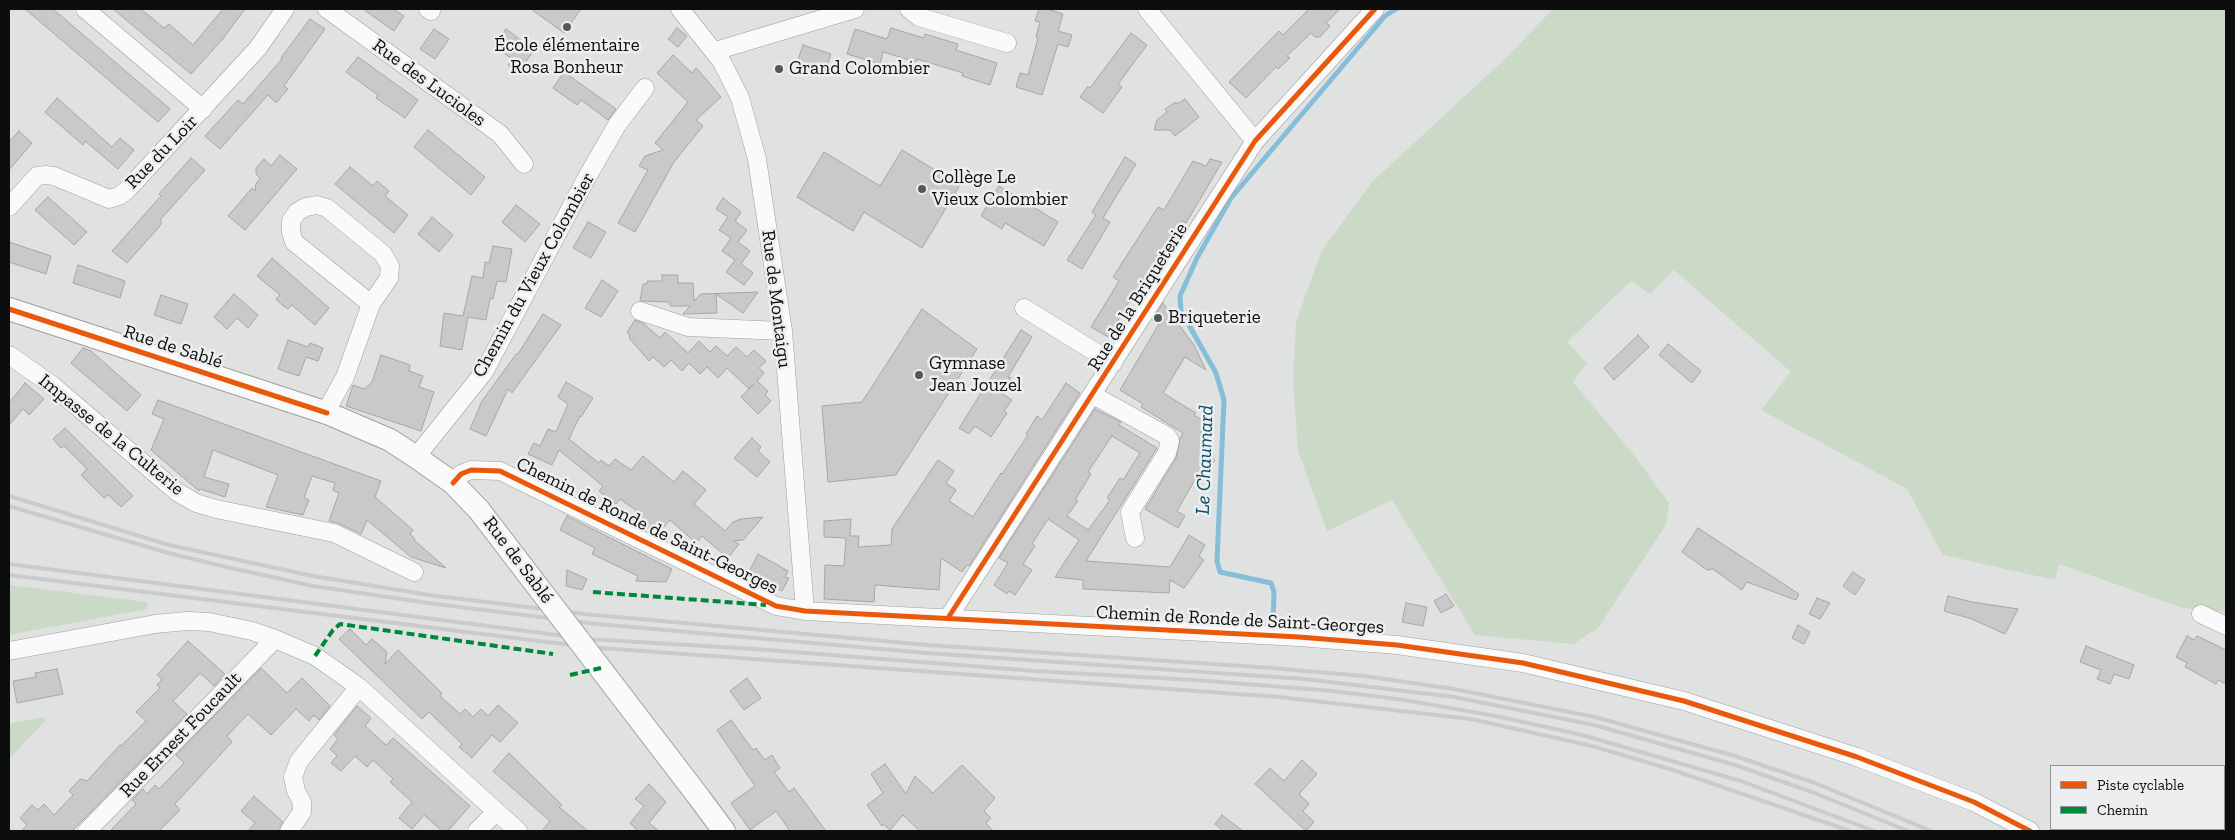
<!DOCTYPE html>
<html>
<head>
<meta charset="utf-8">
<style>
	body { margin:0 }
	#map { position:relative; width:2235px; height:840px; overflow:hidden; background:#e0e1e1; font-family:"Zilla Slab",serif }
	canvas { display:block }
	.frame { position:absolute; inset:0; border:10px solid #0c0d0d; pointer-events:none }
	.legend { position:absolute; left:2050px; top:765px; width:175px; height:65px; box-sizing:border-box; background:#eceeef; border:1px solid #929495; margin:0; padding:6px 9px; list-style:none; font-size:15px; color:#0c0d0d }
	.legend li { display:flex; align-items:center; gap:10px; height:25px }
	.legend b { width:25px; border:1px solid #929495 }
</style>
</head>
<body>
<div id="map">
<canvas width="2235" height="840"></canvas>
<div class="frame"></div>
<ul class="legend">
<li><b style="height:6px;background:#e8590c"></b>Piste cyclable</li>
<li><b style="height:6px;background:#00873e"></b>Chemin</li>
</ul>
</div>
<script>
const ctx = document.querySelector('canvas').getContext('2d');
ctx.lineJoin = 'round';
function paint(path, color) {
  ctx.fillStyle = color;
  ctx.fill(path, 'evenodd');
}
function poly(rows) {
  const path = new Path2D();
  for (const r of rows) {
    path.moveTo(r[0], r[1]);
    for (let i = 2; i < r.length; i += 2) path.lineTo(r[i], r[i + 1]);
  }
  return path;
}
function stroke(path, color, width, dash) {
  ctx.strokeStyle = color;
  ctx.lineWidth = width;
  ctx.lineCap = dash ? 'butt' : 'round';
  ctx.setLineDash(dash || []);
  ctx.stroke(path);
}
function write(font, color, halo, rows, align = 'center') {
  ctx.font = font + ' "Zilla Slab",serif';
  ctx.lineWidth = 5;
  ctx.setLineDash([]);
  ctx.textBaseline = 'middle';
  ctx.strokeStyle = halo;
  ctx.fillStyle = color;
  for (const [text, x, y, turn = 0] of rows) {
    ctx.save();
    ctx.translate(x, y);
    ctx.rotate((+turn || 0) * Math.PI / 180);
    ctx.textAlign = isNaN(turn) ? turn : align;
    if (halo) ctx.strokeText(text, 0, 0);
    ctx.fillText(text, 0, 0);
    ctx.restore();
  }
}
paint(poly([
	[1553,9,2226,9,2226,612,2183,608,2059,564,2055,580,1943,555,1907,489,1761,410,1791,372,1674,270,1650,294,1631,281,1567,342,1587,363,1573,382,1633,454,1669,503,1666,525,1598,628,1573,644,1475,635,1392,500,1327,531,1298,451,1293,380,1296,322,1321,252,1372,182,1506,58],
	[9,585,147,602,147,609,9,635],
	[44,717,45,721,9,759,9,724]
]), '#cbdac6');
stroke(poly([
	[1273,625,1274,592,1271,583,1220,572,1217,561,1224,400,1216,373,1181,311,1180,296,1197,258,1231,198,1385,16,1396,9]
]), '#86bed9', 5);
const building = poly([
	[25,9,53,9,170,109,158,122,25,9],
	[113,9,141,9,164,28,169,24,193,45,223,9,245,9,222,40,191,74,113,9],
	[363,9,393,9,404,16,394,31,363,9],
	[531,9,581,9,564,33,531,9],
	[1039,9,1047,9,1063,14,1058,31,1072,35,1068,47,1058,44,1042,95,1016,87,1020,73,1028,75,1038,38,1036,37,1040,22,1035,21,1039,9],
	[1309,9,1340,9,1326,23,1330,26,1320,37,1315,37,1311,33,1287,56,1290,58,1278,69,1276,67,1246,98,1229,82,1279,31,1283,35,1309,9],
	[310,19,325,29,284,86,288,89,276,103,268,95,220,149,205,136,238,100,243,104,282,59,281,58,310,19],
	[677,28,687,36,678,47,668,39,677,28],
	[891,28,924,38,925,34,958,44,956,50,997,63,990,85,962,76,963,73,917,59,916,62,883,52,880,64,847,54,855,29,887,39,891,28],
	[434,29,449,39,435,59,420,49,434,29],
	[506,29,534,50,518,73,508,65,512,59,494,46,506,29],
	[1131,33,1147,45,1118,84,1122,87,1103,113,1080,97,1088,86,1090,88,1131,33],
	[803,45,831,54,825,72,797,63,803,45],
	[673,55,692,73,696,68,699,71,721,97,696,120,703,126,674,162,635,232,618,223,648,170,639,166,645,156,663,150,655,143,688,102,657,73,673,55],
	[358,57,418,100,405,118,376,98,378,95,346,72,358,57],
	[564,72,616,109,608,120,581,100,577,105,553,88,564,72],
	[57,98,112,147,120,138,134,150,118,169,85,141,83,145,45,112,57,98],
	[1185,99,1199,117,1175,136,1170,130,1154,130,1157,120,1167,112,1165,109,1176,102,1177,104,1185,99],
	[428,130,485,177,471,195,414,147,428,130],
	[19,131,32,143,9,170,9,142,19,131],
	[902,150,960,185,922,248,864,212,853,231,797,197,824,152,880,186,902,150],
	[280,155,297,169,245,230,228,216,252,188,255,191,256,184,260,178,256,174,256,168,264,159,271,166,280,155],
	[1125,157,1136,164,1103,218,1110,222,1082,269,1067,260,1096,215,1092,212,1125,157],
	[191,158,205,170,160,220,162,222,159,227,127,263,112,251,161,196,159,194,191,158],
	[1210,159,1222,162,1186,223,1182,221,1172,238,1147,280,1150,282,1150,285,1140,300,1133,295,1108,337,1091,327,1119,281,1113,277,1158,207,1164,210,1193,161,1206,166,1210,159],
	[350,167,373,186,377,181,389,191,385,196,408,215,394,233,335,184,350,167],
	[999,186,1058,222,1044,246,1005,223,1002,229,981,216,999,186],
	[48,197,87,232,74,245,35,210,48,197],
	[723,198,741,212,735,221,747,230,738,242,750,251,741,264,753,273,744,285,726,272,735,260,722,251,731,238,719,230,728,217,716,209,723,198],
	[516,205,540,224,525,242,502,222,516,205],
	[432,217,453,235,439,252,418,234,432,217],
	[588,222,606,232,591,258,573,248,588,222],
	[9,242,51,256,46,274,9,262,9,242],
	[493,246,512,249,506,282,497,281,493,299,490,298,486,320,468,317,462,350,440,346,444,313,463,316,472,276,483,278,485,262,489,263,493,246],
	[272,258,329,308,315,325,292,305,288,309,282,305,276,299,280,295,257,276,272,258],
	[78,265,125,281,120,298,73,283,78,265],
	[662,275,678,275,678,283,693,283,694,301,701,294,758,292,743,313,716,294,717,313,683,314,690,306,670,306,670,302,640,301,643,284,647,284,647,281,662,281,662,275],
	[602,280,618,291,601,317,585,308,602,280],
	[234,294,258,315,248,328,237,318,227,329,214,317,234,294],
	[161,295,188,304,181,324,154,315,161,295],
	[1163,303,1194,345,1206,370,1185,357,1163,393,1196,413,1194,415,1207,423,1200,434,1207,438,1200,450,1215,460,1205,474,1200,471,1177,511,1185,516,1178,528,1145,509,1176,458,1180,439,1183,433,1141,407,1143,404,1120,390,1159,324,1152,320,1163,303],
	[922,309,977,349,896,475,828,482,822,406,862,402,922,309],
	[543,314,561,325,512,393,508,389,486,436,470,429,482,401,517,353,518,354,543,314],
	[635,320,644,324,660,338,665,332,688,353,699,341,710,352,716,346,727,356,736,347,747,357,754,350,766,361,759,368,764,373,757,381,768,391,765,395,771,401,758,414,741,397,753,384,749,389,727,368,718,378,707,367,700,374,689,363,682,371,671,360,664,367,653,357,649,361,629,338,630,336,627,332,635,320],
	[1021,330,1032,337,1008,377,1011,378,1001,393,1012,400,1004,411,1007,413,991,437,975,426,969,434,959,428,1021,330],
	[1638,335,1649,347,1614,380,1604,368,1638,335],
	[288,340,308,347,310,343,323,348,318,361,306,357,299,376,278,369,288,340],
	[1668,344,1701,371,1692,383,1659,355,1668,344],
	[83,348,91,351,141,395,127,411,71,363,83,348],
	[381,355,410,365,409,371,423,376,419,387,434,392,421,431,346,406,353,385,364,389,372,382,381,355],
	[566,382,593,398,581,417,580,416,569,439,599,463,601,460,609,466,615,459,631,470,643,456,674,482,683,471,706,490,694,504,725,531,733,522,741,519,763,517,743,540,734,541,739,544,728,558,702,536,696,543,670,520,657,535,636,518,640,513,620,499,616,504,599,491,603,486,559,450,552,465,528,454,534,443,540,446,548,429,556,432,568,404,558,397,566,382],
	[25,383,44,399,29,415,23,409,9,425,9,403,25,383],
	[1066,383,1080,393,969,566,967,565,962,572,941,558,939,590,875,585,874,602,824,599,825,565,844,566,846,538,824,537,824,521,851,519,850,536,859,536,858,547,891,545,892,529,938,460,954,471,946,483,956,490,949,501,973,517,1001,473,1002,474,1028,435,1026,434,1037,416,1042,420,1066,383],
	[158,400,381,481,375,497,413,530,410,534,415,539,414,540,446,568,411,557,367,520,361,534,338,523,329,521,339,493,333,490,335,483,312,476,304,498,309,500,303,515,266,507,278,475,213,450,204,477,229,484,225,497,200,489,199,491,151,450,164,419,152,414,158,400],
	[1095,409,1121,422,1119,425,1157,448,1086,561,1170,567,1189,535,1205,545,1199,556,1204,560,1184,588,1170,580,1169,593,1083,589,1083,580,1055,577,1079,540,1048,519,1032,544,1035,546,1023,564,1032,570,1015,595,1009,591,1007,594,994,585,1008,563,999,558,1095,409],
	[1112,436,1140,453,1123,480,1120,478,1107,498,1110,500,1088,530,1067,516,1078,501,1075,500,1091,474,1088,472,1112,436],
	[65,428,133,496,121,507,108,495,104,498,81,475,87,469,64,446,61,448,53,439,65,428],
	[752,438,761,447,758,451,770,462,757,477,734,458,752,438],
	[567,516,672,569,666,582,636,581,638,576,592,554,595,548,560,530,567,516],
	[1698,528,1799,594,1796,600,1747,582,1742,590,1713,569,1707,570,1682,552,1698,528],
	[758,554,788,571,785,577,789,578,782,591,748,574,758,554],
	[567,570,587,579,582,590,566,586,567,570],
	[1853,572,1865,580,1855,595,1843,586,1853,572],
	[1446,594,1454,606,1441,613,1434,601,1446,594],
	[1948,596,1972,602,2018,609,2005,634,1972,619,1944,611,1948,596],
	[1817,598,1830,603,1820,619,1809,614,1817,598],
	[1406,603,1427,607,1423,626,1402,622,1406,603],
	[1798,625,1810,632,1804,644,1792,638,1798,625],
	[350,629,366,645,372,639,387,652,385,664,398,650,442,693,440,696,460,714,465,709,473,717,481,709,488,716,498,705,518,723,500,742,492,735,472,758,459,747,462,744,429,712,422,719,339,639,350,629],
	[2187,636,2194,640,2197,636,2226,650,2226,684,2218,680,2216,684,2191,670,2185,667,2187,663,2176,657,2187,636],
	[188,641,225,674,214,686,200,673,183,691,173,701,187,714,72,831,21,831,27,825,20,818,32,805,38,810,44,804,54,815,73,795,69,791,80,779,87,781,120,745,121,746,146,721,136,712,160,688,157,685,162,679,157,675,188,641],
	[2086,646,2134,665,2129,679,2114,674,2110,684,2097,679,2101,670,2080,662,2086,646],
	[261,668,287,693,302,678,330,706,319,720,314,715,309,721,296,709,271,735,248,714,227,736,232,742,175,804,180,810,159,831,110,831,136,804,132,800,143,789,147,794,155,785,159,789,184,763,176,755,261,668],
	[57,669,63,694,17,703,13,681,36,677,35,673,57,669],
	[747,678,761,698,744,710,730,691,747,678],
	[357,706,371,718,365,726,386,745,393,738,470,806,448,831,442,831,424,815,412,829,399,818,412,802,390,782,393,779,373,760,367,767,355,756,341,771,331,763,337,756,330,749,338,739,334,735,357,706],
	[731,720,753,750,756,748,765,760,772,755,780,768,774,772,789,792,794,788,826,831,790,831,776,811,750,830,731,803,755,786,717,730,731,720],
	[509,753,562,805,559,807,588,831,542,831,550,821,493,771,509,753],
	[1302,760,1317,774,1299,794,1309,804,1303,811,1314,822,1306,831,1255,784,1270,768,1284,781,1302,760],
	[885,764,906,794,915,776,933,793,962,765,995,798,984,811,991,818,986,823,993,831,920,831,903,815,890,830,883,824,882,826,867,805,883,793,871,774,885,764],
	[649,784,666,802,649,823,659,831,638,831,630,823,644,806,635,799,649,784],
	[254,796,283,822,279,831,248,831,255,823,241,811,254,796],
	[1222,815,1243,831,1223,831,1215,824,1222,815]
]);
paint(building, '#c9c9ca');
stroke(building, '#a6a6a7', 1);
const minor = poly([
	[85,9,203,109],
	[327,9,500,134,524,164],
	[428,9,431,11],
	[680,9,722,62,740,98,757,159,783,331,805,611],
	[909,9,919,17,1007,43],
	[1147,9,1255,141],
	[715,51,855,9],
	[9,207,37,176,46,175,54,176,109,199,119,196,127,190,258,48,285,9],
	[1024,308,1113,363],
	[640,311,688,327,783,331],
	[9,355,52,385,177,492,196,503,216,509,334,533,414,572],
	[1093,395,1167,436,1170,441,1167,453,1130,512,1135,538],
	[327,413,330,404,345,377,371,304,389,278,390,266,383,254,327,208,317,205,306,207,297,212,291,221,291,232,294,242,371,304],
	[416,457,484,372,586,179,617,125,645,88],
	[453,483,461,474,471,470,500,471,776,606,805,611,1299,637,1397,645,1523,663,1684,701,1857,757,1974,802,2030,831],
	[2201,614,2226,626],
	[948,618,1255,141,1375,9],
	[9,651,155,624,187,621,209,622,252,631,275,639,315,656,359,687,518,831],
	[87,831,275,639],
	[289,831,302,812,302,802,296,791,293,777,299,761,359,687],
	[477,831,496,812]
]);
const major = poly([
	[9,309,327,413,390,440,416,457,453,483,479,510],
	[698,796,724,831]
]);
stroke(minor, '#9e9f9f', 19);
stroke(major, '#9e9f9f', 24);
stroke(minor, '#fafafa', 18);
stroke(major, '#fafafa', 22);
stroke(poly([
	[9,496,169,545,313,576,429,595,584,614,928,645,1272,668,1364,676,1454,689,1595,717,1735,756,1815,783,1931,831],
	[9,506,168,553,222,566,313,586,435,604,597,624,926,653,1305,679,1454,697,1594,725,1735,765,1812,792,1908,831],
	[9,564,588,639,755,649,1035,671,1195,680,1333,691,1405,700,1501,717,1582,735,1741,781,1874,831],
	[9,575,587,647,1279,697,1471,719,1592,746,1673,770,1850,831]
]), '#cacbcb', 4);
const majorBridge = poly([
	[479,510,698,796]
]);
stroke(majorBridge, '#9e9f9f', 24, []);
stroke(majorBridge, '#fafafa', 22);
stroke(poly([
	[593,592,766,605],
	[315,656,333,630,340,624,553,654],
	[570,675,601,668]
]), '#00873e', 4, [8, 4]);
stroke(poly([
	[9,309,327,413],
	[453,483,461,474,471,470,500,471,776,606,805,611,1299,637,1397,645,1523,663,1684,701,1857,757,1974,802,2030,831],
	[948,618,1255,141,1375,9]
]), '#e8590c', 5);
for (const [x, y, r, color] of [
	[567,27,5,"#565757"],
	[779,69,5,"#565757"],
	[922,189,5,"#565757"],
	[1158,318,5,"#565757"],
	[919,375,5,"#565757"]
]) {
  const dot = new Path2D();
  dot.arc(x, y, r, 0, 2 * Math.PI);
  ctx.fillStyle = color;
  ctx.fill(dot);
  stroke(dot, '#eceeef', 2);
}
write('19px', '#0c0d0d', '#eceeef', [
	["École élémentaire",567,46,"center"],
	["Rosa Bonheur",567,68,"center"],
	["Grand Colombier",789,69],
	["Collège Le",932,178],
	["Vieux Colombier",932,200],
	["Briqueterie",1168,318],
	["Gymnase",929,364],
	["Jean Jouzel",929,386]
], 'left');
write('19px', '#0c0d0d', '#eceeef', [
	["Rue des Lucioles",429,83,36],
	["Rue du Loir",162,152,-46],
	["Chemin du Vieux Colombier",534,275,-61],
	["Rue de la Briqueterie",1138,297,-58],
	["Rue de Montaigu",776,299,83],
	["Rue de Sablé",173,347,18],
	["Impasse de la Culterie",111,435,39],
	["Chemin de Ronde de Saint-Georges",647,526,26],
	["Rue de Sablé",518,560,53],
	["Chemin de Ronde de Saint-Georges",1240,620,3],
	["Rue Ernest Foucault",181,735,-46]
]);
write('italic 20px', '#084c66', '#eceeef', [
	["Le Chaumard",1205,460,-88]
]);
</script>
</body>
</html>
